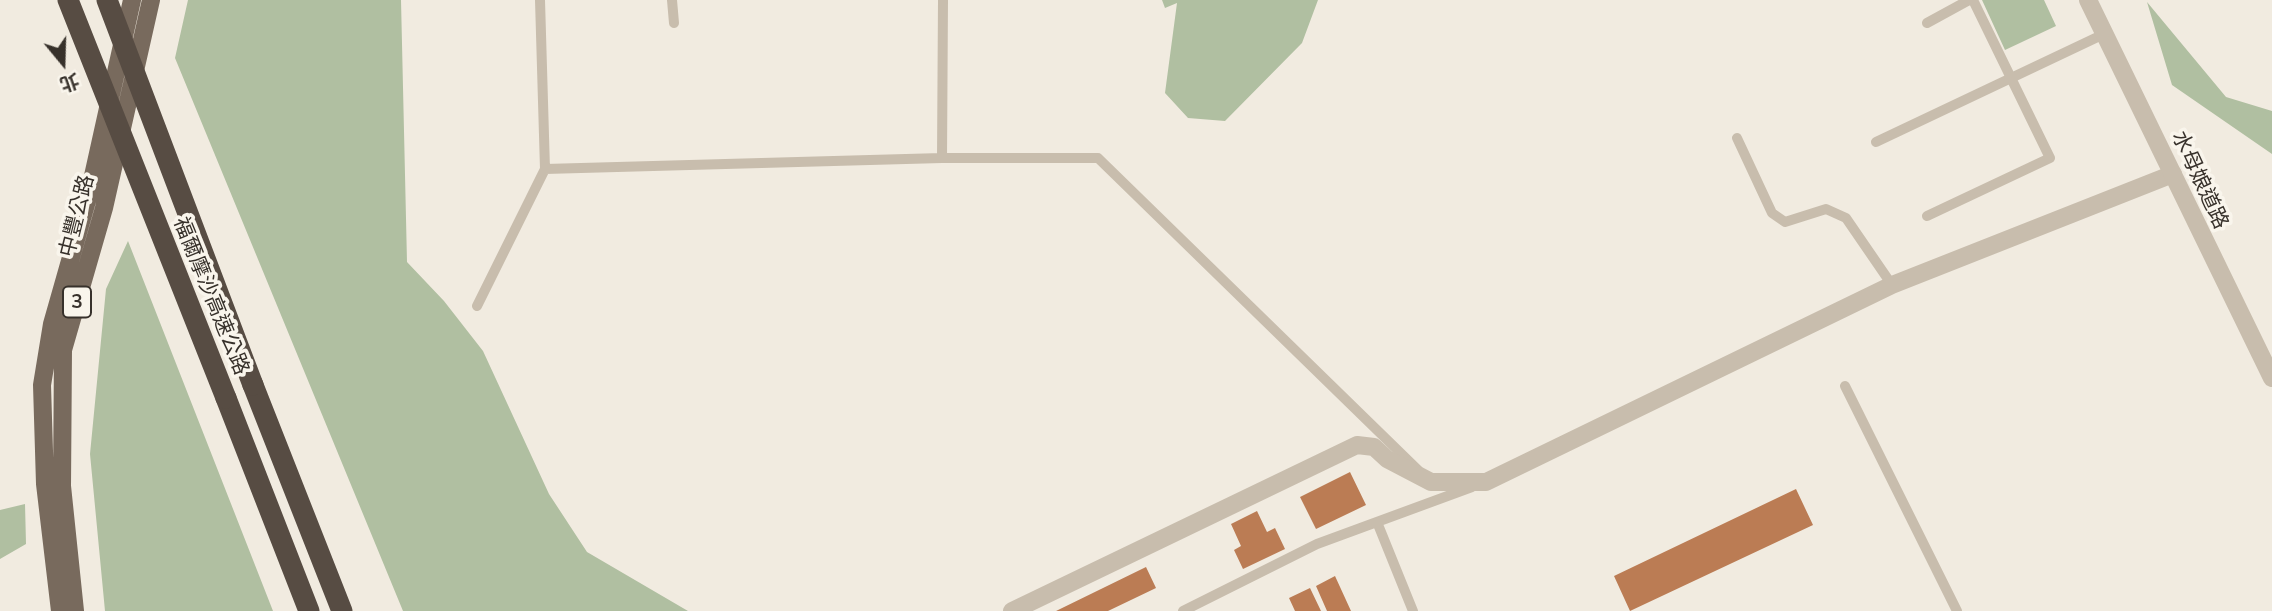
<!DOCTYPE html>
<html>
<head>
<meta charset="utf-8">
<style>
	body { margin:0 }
	#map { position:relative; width:2272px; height:611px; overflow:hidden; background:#f1ebe0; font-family:Mulish,"Noto Sans TC",sans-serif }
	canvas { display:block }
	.north { position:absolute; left:28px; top:28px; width:70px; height:70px; -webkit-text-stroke:5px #f9f5ec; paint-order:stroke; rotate:161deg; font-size:19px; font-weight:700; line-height:28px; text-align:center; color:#37312b }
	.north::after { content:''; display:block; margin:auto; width:24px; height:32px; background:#37312b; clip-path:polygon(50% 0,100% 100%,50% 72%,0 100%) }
</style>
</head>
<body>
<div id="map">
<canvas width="2272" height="611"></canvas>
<div class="north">北</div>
</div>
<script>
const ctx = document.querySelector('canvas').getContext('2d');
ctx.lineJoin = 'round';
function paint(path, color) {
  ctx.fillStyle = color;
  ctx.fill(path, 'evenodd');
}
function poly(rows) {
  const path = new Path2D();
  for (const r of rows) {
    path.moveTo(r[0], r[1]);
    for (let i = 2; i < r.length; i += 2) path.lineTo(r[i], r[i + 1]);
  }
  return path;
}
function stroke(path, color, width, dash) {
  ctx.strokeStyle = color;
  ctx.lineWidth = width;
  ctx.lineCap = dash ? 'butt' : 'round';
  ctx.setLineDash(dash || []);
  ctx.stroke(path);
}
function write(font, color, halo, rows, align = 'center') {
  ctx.font = font + ' Mulish,"Noto Sans TC",sans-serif';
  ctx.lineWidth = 7;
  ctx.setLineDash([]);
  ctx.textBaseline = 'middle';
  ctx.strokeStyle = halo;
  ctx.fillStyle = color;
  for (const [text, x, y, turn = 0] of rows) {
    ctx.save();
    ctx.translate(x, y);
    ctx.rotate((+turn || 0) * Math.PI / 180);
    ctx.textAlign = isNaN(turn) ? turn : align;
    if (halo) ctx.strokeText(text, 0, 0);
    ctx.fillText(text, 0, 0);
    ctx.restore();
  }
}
paint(poly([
	[188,0,401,0,407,262,444,301,483,351,549,494,587,552,688,611,403,611,175,58],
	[1162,0,1318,0,1302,43,1225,121,1188,118,1165,93,1177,3,1165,8],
	[1982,0,2044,0,2056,26,2005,50],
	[2147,2,2226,97,2272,111,2272,154,2172,85],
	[128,241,273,611,105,611,90,454,106,289],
	[25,504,26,544,0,559,0,510]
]), '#b0bfa1');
paint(poly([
	[1350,472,1366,505,1316,529,1300,497],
	[1796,489,1813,525,1630,611,1614,576],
	[1257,511,1267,532,1275,528,1285,549,1243,569,1234,550,1241,546,1231,524],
	[1146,567,1156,588,1108,611,1056,611],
	[1335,576,1351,611,1327,611,1316,586],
	[1310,588,1321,611,1295,611,1289,598]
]), '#bb7c54');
stroke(poly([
	[540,0,545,169],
	[672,0,674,23],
	[1927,23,1969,0],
	[1737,138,1772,213,1785,222,1826,209,1846,218,1892,285],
	[1876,142,2104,34],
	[942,158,943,0],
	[1927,216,2050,158,1973,0],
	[477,306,545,169,942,158,1098,158,1418,470],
	[1845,386,1957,611],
	[1377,522,1413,611],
	[1183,611,1317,544,1472,487]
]), '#c8bdad', 10);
stroke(poly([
	[1012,611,1357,445,1374,447,1387,459,1431,482,1486,482,1892,285,2173,174]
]), '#c8bdad', 18);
stroke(poly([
	[2088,0,2272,378]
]), '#c8bdad', 18);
stroke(poly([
	[60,611,45,484,42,385,52,324,89,194,132,0],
	[75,611,62,486,63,350,104,208,151,0]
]), '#786a5d', 18);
stroke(poly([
	[253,385,342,611],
	[226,398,309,611]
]), '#574c43', 21);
stroke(poly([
	[68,0,226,398],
	[107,0,253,385]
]), '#574c43', 21);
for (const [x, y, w] of [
	[77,302,28]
]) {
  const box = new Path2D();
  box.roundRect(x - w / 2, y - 15.5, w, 31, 5);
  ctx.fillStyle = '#f9f5ec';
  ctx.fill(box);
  stroke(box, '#37312b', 2);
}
write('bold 19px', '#37312b', null, [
	["3",77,302]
]);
write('21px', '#37312b', '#f9f5ec', [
	["水母娘道路",2200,180,65],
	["中豐公路",77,216,-76],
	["福爾摩沙高速公路",211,296,68]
]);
</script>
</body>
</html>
